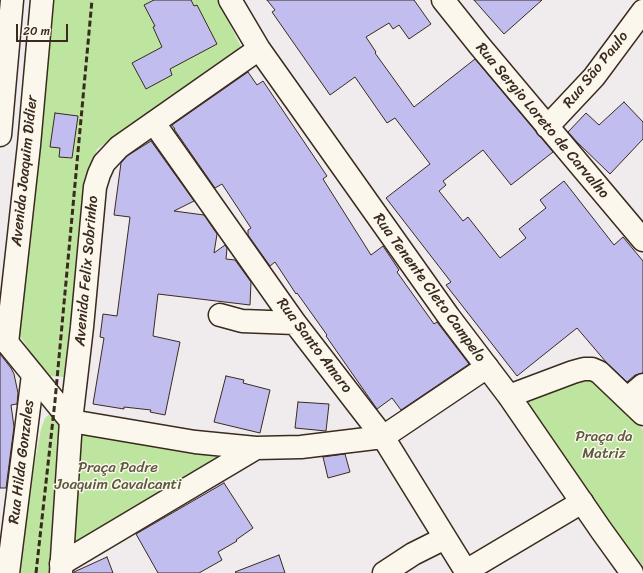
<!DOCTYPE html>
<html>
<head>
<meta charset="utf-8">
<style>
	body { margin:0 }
	#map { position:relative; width:643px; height:573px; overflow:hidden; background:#f0ebed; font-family:Sriracha,sans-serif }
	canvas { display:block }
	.scale { position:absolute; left:16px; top:24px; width:52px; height:18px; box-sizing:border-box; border:2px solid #3b2a1e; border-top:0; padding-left:5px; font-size:12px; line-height:14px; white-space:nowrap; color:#3b2a1e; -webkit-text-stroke:3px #fbf7ec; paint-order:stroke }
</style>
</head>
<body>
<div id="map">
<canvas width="643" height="573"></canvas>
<div class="scale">20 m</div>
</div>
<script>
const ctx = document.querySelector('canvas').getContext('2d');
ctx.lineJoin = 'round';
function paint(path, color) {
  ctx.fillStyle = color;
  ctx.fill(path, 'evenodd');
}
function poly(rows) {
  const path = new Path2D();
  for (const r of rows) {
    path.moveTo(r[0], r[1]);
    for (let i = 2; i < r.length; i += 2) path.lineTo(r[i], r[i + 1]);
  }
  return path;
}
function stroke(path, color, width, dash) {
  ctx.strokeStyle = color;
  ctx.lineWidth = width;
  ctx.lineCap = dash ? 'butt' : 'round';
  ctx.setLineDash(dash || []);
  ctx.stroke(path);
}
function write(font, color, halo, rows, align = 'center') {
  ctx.font = font + ' Sriracha,sans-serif';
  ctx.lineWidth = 3;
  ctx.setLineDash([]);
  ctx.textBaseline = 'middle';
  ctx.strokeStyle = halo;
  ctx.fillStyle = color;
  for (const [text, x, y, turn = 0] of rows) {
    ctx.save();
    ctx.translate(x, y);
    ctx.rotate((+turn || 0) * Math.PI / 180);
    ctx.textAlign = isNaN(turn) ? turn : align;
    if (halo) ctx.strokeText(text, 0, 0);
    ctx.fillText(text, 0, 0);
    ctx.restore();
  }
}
paint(poly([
	[48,0,218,0,242,49,97,149,93,168,72,370,63,377,50,376,47,371,47,378,15,328],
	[585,380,595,382,624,409,643,430,643,570,524,401],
	[51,413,57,413,60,426,52,573,16,573,22,531,41,429,45,418],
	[81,429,236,452,73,550]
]), '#bee5a0');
const building = poly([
	[154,0,191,0,194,6,197,5,217,44,170,69,172,75,146,89,132,63,162,47,153,27,155,26,144,5,154,0],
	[267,0,414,0,431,24,409,39,399,25,393,29,389,23,366,37,376,52,375,53,414,107,475,59,553,152,511,185,483,150,443,181,446,185,439,191,463,221,468,217,500,258,526,238,519,229,546,208,540,200,564,181,614,245,623,237,643,261,643,373,635,375,627,382,606,362,577,328,517,376,446,285,451,282,386,198,430,164,395,118,387,123,355,77,330,95,272,12,275,10,267,0],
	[474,0,542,0,504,34,474,0],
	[248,72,257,85,263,81,327,176,323,179,371,255,383,246,399,270,397,272,434,324,437,322,469,364,401,410,392,398,377,409,326,336,327,335,297,293,296,294,275,262,270,266,248,235,248,230,251,228,222,184,215,188,174,129,175,129,172,125,248,72],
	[624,102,643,122,643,139,610,174,578,143,568,132,586,113,599,125,624,102],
	[55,113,78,116,72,158,59,157,60,148,50,147,55,113],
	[151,141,194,201,174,211,204,215,217,234,214,253,225,245,227,248,226,259,235,260,251,282,250,305,158,294,153,336,180,342,165,415,150,412,151,410,124,407,124,409,93,404,104,338,100,337,103,314,117,316,130,217,114,215,121,163,127,156,151,141],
	[0,354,11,368,14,374,18,393,17,404,11,405,14,427,6,488,0,488,0,354],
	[226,376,244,380,243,383,270,390,260,433,214,422,226,376],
	[298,402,329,404,326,431,295,428,298,402],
	[345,454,350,472,328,478,323,457,345,454],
	[224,483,253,528,236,540,237,541,218,552,222,560,199,573,158,573,136,534,224,483],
	[279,555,285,573,236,573,235,572,279,555],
	[107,557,113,573,74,573,74,572,107,557]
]);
paint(building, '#c2bdef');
stroke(building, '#3b2a1e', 1);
const minor = poly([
	[443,0,479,45,643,240],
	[154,123,295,323,383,437,467,573],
	[547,127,594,77,643,11],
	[0,135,12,0],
	[220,315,242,321,295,323],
	[7,343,29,145,42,0],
	[628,398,643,385],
	[71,421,195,442,256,448,301,447,383,437,487,367],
	[61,564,256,448],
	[466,571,582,502],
	[8,573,33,375],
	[384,573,413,554,445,538]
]);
const major = poly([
	[230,0,259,49,449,317,509,396,601,530,632,573],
	[0,334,71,421],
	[509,396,573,372,584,369,592,369,599,372,643,414],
	[61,573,71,421,82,327,95,187,99,174,104,163,119,147,259,49]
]);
stroke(minor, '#3b2a1e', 25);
stroke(major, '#3b2a1e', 25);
stroke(minor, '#fbf7ec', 22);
stroke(major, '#fbf7ec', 22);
stroke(poly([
	[36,573,55,401,92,0]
]), '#3b2a1e', 3, [6, 3]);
write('15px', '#3b2a1e', '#fbf7ec', [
	["Rua São Paulo",596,70,-51],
	["Rua Sergio Loreto de Carvalho",542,121,50],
	["Avenida Joaquim Didier",25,171,-84],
	["Avenida Felix Sobrinho",87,271,-85],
	["Rua Tenente Cleto Campelo",429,288,54],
	["Rua Santo Amaro",314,346,53],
	["Rua Hilda Gonzales",22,462,-83]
]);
write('15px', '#5c593e', '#fbf7ec', [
	["Praça da",604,437],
	["Matriz",604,454],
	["Praça Padre",118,468],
	["Joaquim Cavalcanti",118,485]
]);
</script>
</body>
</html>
